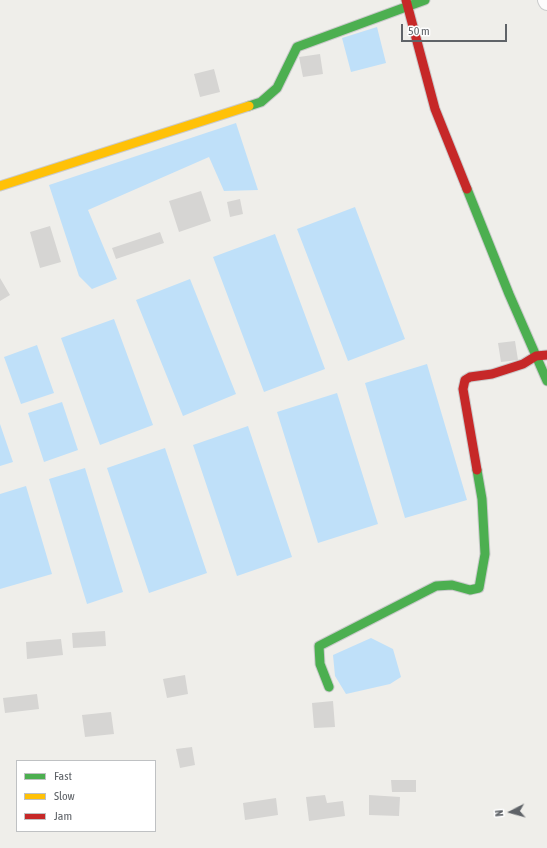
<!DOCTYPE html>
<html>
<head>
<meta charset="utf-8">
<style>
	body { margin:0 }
	#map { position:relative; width:547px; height:848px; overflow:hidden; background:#efeeea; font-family:"Asap Condensed",sans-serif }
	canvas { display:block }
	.legend { position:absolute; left:16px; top:760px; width:140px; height:72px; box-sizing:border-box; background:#fff; border:1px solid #bfc1c3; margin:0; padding:5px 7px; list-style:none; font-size:12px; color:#5f6368 }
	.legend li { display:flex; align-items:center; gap:8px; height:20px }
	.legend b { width:20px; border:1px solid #bfc1c3 }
	.north { position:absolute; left:491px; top:792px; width:40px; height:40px; -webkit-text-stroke:3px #fff; paint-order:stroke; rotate:264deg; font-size:11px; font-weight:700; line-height:16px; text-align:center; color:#5f6368 }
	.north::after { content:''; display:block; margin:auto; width:14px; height:18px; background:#5f6368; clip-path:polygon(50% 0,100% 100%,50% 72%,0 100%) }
	.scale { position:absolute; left:401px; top:24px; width:106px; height:18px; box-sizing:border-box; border:2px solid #5f6368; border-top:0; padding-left:5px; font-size:12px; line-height:14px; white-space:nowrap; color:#5f6368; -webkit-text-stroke:3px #fff; paint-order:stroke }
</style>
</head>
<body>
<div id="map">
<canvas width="547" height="848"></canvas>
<ul class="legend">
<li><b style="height:5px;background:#4caf50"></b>Fast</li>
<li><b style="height:5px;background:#ffc107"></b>Slow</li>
<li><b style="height:5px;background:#c62828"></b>Jam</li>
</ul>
<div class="north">N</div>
<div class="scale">50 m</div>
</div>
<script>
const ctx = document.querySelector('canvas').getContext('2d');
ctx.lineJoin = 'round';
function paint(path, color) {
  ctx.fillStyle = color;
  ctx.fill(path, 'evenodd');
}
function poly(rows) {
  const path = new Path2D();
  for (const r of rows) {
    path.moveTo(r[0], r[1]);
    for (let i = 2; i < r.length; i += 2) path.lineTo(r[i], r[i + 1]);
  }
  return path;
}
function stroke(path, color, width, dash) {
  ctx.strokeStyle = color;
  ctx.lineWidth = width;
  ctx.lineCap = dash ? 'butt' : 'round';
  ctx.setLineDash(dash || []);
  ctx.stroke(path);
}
paint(poly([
	[377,27,386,63,351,72,342,38],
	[236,123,258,190,224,191,209,157,88,210,117,279,92,289,79,276,49,185],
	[355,207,405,339,348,361,297,229],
	[275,234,325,369,264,392,213,257],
	[190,279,236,394,183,416,136,300],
	[114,319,153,425,100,445,61,338],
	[37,345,54,393,21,404,4,357],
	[427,364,467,500,405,518,365,383],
	[337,393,378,524,318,543,277,412],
	[62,402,78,450,44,462,28,413],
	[0,424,13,462,0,466],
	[248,426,292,557,237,576,193,445],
	[165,448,207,573,149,593,107,468],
	[85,468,123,592,87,604,49,479],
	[26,486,52,574,0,589,0,494],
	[371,638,393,649,401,677,390,684,346,694,335,676,333,655]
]), '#bfe0f9');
paint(poly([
	[320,54,323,74,303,77,299,57],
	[214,69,220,92,200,97,194,74],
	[201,191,211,221,179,232,169,201],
	[240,199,243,214,230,217,227,202],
	[50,226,61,262,40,268,30,232],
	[160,232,164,243,116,259,112,248],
	[0,278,10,295,0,301],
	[515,341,518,360,501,362,498,343],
	[105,631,106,646,73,648,72,633],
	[61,639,63,655,27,659,26,642],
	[185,675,188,694,167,698,163,679],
	[37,694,39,709,5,713,3,698],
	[333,701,335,727,314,728,312,703],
	[111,712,114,734,85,737,82,715],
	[192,747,195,765,180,768,176,749],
	[391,780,416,780,416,792,392,792],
	[325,795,327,803,343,801,345,816,309,821,306,797],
	[369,795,400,797,399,816,369,815],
	[276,798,278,815,245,820,243,803]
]), '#d6d5d3');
const street = poly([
	[546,0,547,2]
]);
const fast = poly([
	[249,106,261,102,277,88,297,47,425,0],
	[467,189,509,294,547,381],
	[329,687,320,664,319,646,436,586,452,585,470,590,479,588,485,554,482,499,477,470]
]);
const slow = poly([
	[0,186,249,106]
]);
const jam = poly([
	[406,0,435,109,467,189],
	[477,470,463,389,465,380,470,377,492,374,523,364,536,356,547,355]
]);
stroke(street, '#cbcccc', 18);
stroke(fast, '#cacacb', 11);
stroke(slow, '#cacacb', 11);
stroke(jam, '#cacacb', 11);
stroke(street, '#fdfcfc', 16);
stroke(fast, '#4caf50', 9);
stroke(slow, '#ffc107', 9);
stroke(jam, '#c62828', 9);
</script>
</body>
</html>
